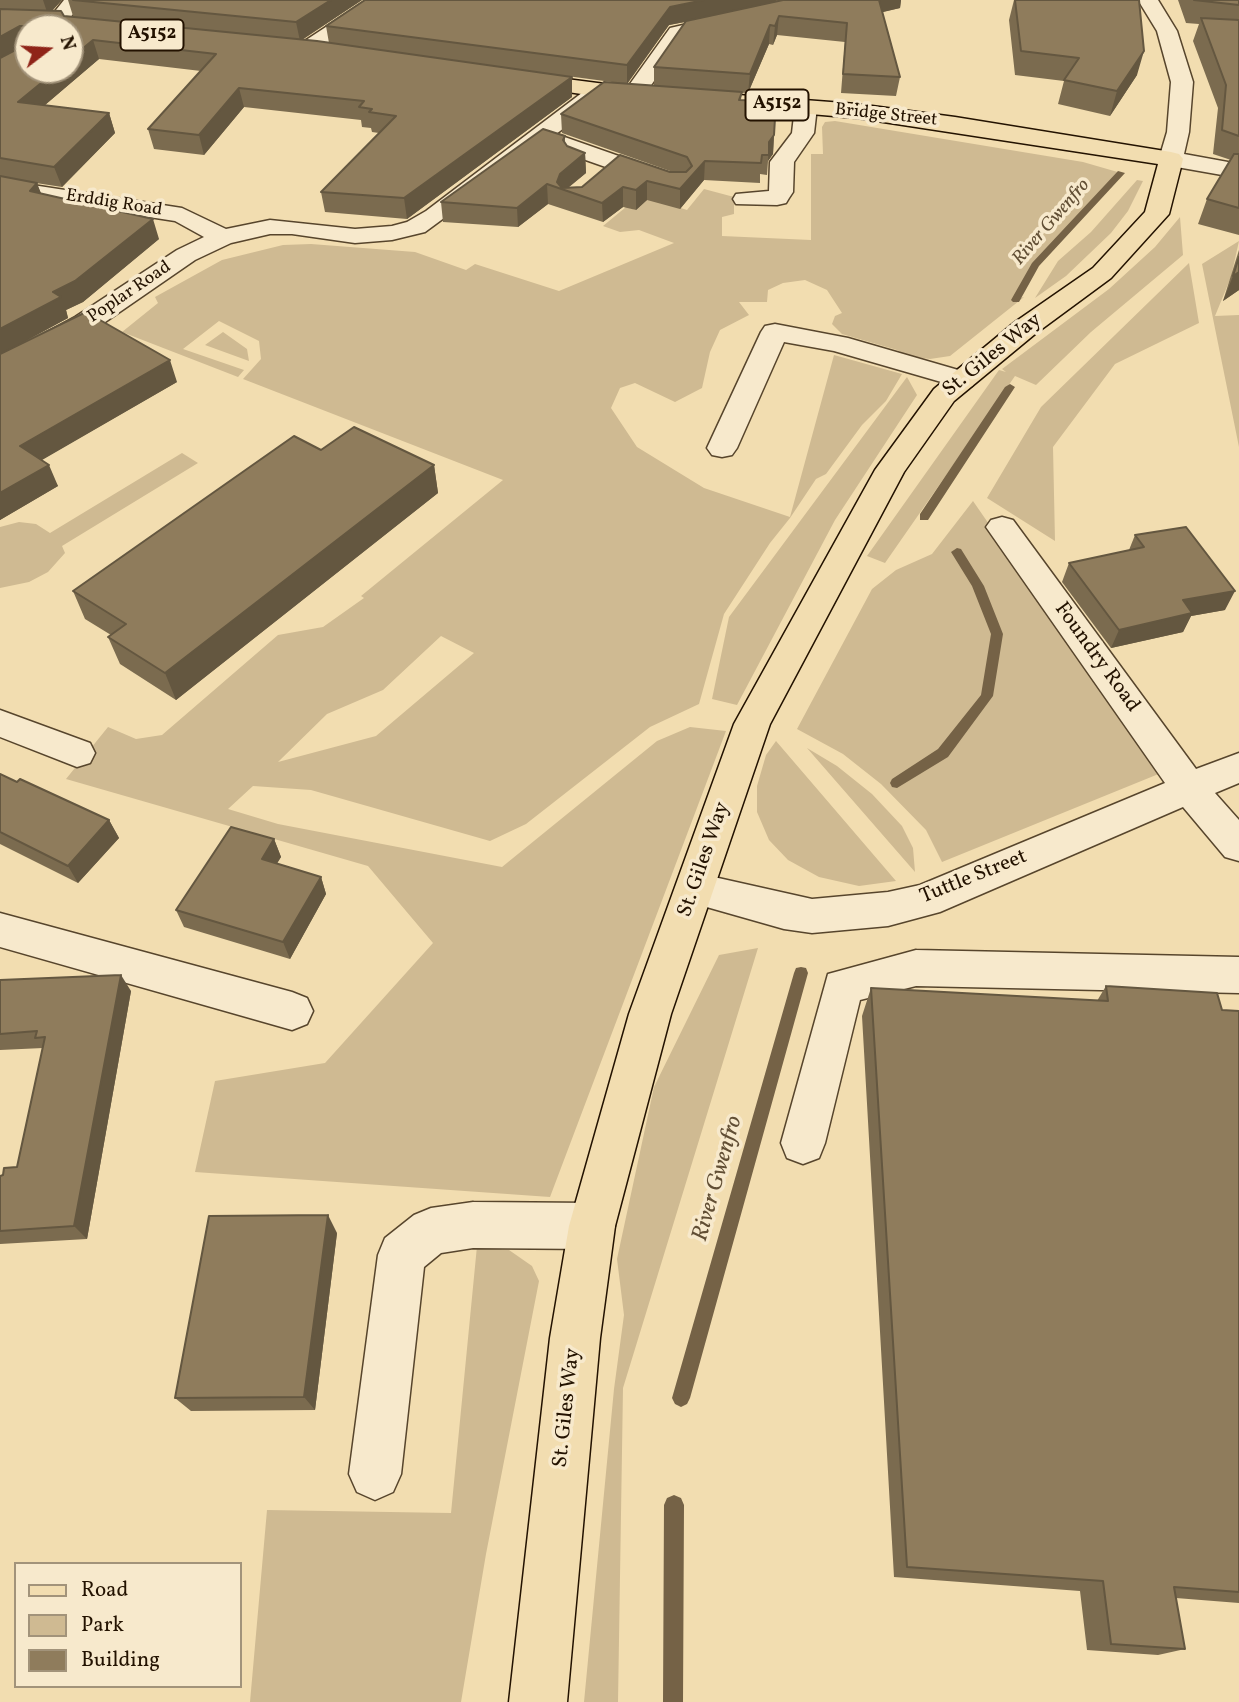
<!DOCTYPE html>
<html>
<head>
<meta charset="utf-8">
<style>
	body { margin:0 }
	#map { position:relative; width:1239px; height:1702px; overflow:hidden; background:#f2ddb0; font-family:Vollkorn,serif }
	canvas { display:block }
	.legend { position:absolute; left:14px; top:1562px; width:228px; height:126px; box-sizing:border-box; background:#f7e9cc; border:2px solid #a2937a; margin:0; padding:9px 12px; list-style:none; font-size:21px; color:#231200 }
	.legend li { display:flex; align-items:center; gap:14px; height:35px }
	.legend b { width:35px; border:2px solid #a2937a }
	.north { position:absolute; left:14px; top:14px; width:70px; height:70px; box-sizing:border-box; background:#f7e9cc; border:2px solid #a2937a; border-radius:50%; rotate:73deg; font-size:19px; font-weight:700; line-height:28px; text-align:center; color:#231200 }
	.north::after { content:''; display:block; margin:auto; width:24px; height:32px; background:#8f2418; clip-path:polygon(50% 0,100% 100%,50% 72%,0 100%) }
</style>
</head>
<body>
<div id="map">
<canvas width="1239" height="1702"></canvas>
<ul class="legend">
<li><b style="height:9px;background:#f2ddb0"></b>Road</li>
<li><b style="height:19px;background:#cfba92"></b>Park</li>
<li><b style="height:19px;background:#8f7c5c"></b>Building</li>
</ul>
<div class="north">N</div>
</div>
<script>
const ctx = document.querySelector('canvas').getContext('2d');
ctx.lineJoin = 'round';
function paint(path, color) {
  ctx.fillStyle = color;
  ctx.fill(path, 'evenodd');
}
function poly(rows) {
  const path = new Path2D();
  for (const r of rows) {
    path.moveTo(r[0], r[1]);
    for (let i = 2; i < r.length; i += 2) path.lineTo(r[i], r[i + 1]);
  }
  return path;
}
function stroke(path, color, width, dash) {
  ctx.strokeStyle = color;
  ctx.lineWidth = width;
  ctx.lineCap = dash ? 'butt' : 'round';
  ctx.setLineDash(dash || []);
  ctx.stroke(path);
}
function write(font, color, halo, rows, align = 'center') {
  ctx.font = font + ' Vollkorn,serif';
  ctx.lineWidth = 7;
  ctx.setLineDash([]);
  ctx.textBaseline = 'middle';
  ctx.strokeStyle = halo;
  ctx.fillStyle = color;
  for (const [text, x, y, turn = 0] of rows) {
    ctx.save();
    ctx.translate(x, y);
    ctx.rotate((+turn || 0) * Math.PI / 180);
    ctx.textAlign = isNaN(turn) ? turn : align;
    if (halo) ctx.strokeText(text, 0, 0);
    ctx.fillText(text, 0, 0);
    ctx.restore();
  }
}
paint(poly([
	[835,121,1083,162,1121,173,1035,265,1016,299,1024,297,950,356,930,359,908,356,897,350,842,334,832,324,835,316,842,313,827,290,805,280,783,283,768,290,767,302,739,302,749,315,720,330,710,352,702,388,675,402,635,383,620,388,611,408,637,447,704,488,790,517,834,355,902,374,886,401,862,425,826,474,816,479,790,518,770,543,724,614,699,704,650,727,526,824,490,841,311,790,253,786,228,809,278,824,502,867,657,741,690,727,726,731,550,1197,195,1172,215,1081,325,1063,433,943,368,866,66,779,108,727,136,739,162,735,278,635,323,627,364,598,361,596,503,480,243,379,261,359,259,341,219,321,183,349,244,370,238,377,122,332,158,303,155,297,222,260,283,245,311,244,415,252,466,270,475,264,559,291,674,243,639,230,620,232,603,226,626,207,636,210,649,198,687,210,704,189,734,197,734,214,722,217,722,236,811,240,811,154,823,154,822,127,825,122],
	[441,636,474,653,376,736,278,762,327,714,383,690],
	[1137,180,1143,181,1128,211,1111,233,1066,276,1035,298,1058,261,1091,232],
	[1180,217,1183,255,1091,332,1036,385,1015,376,885,563,867,556,999,370,1006,372,1002,369,1109,289,1155,247],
	[1239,241,1231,277,1215,316,1239,315,1239,447,1202,264],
	[1189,263,1199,323,1115,364,1053,447,1055,541,987,498,1041,407],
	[223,332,247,349,249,361,205,345],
	[907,377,917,395,835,520,737,705,712,699,729,617],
	[182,453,198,463,62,546,65,553,48,572,29,582,0,588,0,527,19,522,36,524,50,533],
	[973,501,1161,773,942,862,926,830,881,784,843,754,797,729,872,589,896,570,932,554],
	[776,741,896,881,859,886,819,877,788,860,769,840,757,812,757,786,766,755],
	[807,748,837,766,872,794,902,826,913,848,915,872],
	[758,948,623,1388,618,1702,584,1702,614,1389,624,1315,617,1259,654,1087,719,955],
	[477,1246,509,1250,532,1266,539,1281,486,1554,461,1702,250,1702,267,1510,451,1513]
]), '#cfba92');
paint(poly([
	[1118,171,1125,173,1039,266,1019,302,1013,302,1011,300,1032,263,1118,171],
	[1010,384,1015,387,928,520,920,520,920,514,1005,387,1010,384],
	[957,548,961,549,984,586,1003,634,993,696,948,757,897,788,892,787,890,783,892,779,938,749,981,695,991,634,972,586,951,552,957,548],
	[801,967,806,968,808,973,690,1398,687,1404,681,1407,675,1404,672,1398,794,973,796,968,801,967],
	[674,1495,681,1498,684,1505,683,1702,663,1702,664,1505,667,1498,674,1495]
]), '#756246');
const minor = poly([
	[64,0,84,0,62,28,46,28,44,25,64,0],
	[367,0,390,0,311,54,297,54,294,50,297,46,367,0],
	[1138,0,1158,0,1177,31,1193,82,1189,132,1184,154,1239,164,1239,178,1171,166,1163,164,1159,159,1167,132,1171,82,1157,31,1138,0],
	[731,14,741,20,738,24,684,37,641,100,625,100,622,95,670,28,731,14],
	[599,84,607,86,610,91,607,96,556,134,670,174,674,179,670,184,654,184,543,145,425,232,392,240,355,243,292,234,270,234,231,243,195,260,95,329,0,377,0,358,75,317,177,250,204,237,175,221,0,194,0,180,182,208,226,229,270,220,355,229,392,226,407,222,426,211,591,86,599,84],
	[806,100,817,107,814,133,794,162,793,192,789,198,786,203,777,205,736,204,733,199,736,194,769,191,770,162,792,133,795,107,806,100],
	[775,324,848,338,972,374,976,380,972,386,962,388,834,351,784,342,737,448,732,455,722,457,712,455,707,448,761,332,765,326,775,324],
	[1002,517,1013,520,1196,769,1239,753,1239,783,1215,793,1239,820,1239,861,1225,857,1183,807,940,912,888,926,812,933,784,929,682,900,676,889,682,878,696,873,812,899,888,892,920,885,1165,783,986,527,991,520,1002,517],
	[0,710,90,743,95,753,90,763,77,767,0,737,0,710],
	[0,913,292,992,307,998,313,1011,307,1024,292,1030,0,947,0,913],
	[916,950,1239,957,1239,993,916,986,860,1000,825,1143,819,1158,803,1164,787,1158,781,1143,828,974,916,950],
	[473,1202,592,1203,609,1210,615,1226,609,1242,592,1249,473,1248,441,1253,424,1267,401,1474,393,1492,375,1500,357,1492,349,1474,378,1255,385,1238,414,1215,431,1208,473,1202]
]);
const major = poly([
	[520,73,644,89,655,96,644,103,512,84,509,79,520,73],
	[725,94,857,104,955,117,1171,152,1179,154,1183,159,1169,214,1111,278,1035,334,954,401,904,472,770,724,671,1014,615,1226,600,1338,567,1702,509,1702,550,1338,569,1226,629,1014,734,724,875,470,934,389,1015,322,1093,268,1145,212,1158,164,857,118,717,106,714,101,717,96,725,94]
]);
stroke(minor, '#57452c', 3);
stroke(major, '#231200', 3);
paint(minor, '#f7e9cc');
paint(major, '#f2ddb0');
paint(poly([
	[0,0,62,0,52,11,64,16,73,16,68,0,362,0,302,40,329,43,326,26,365,0,901,0,900,8,882,12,900,77,896,96,841,93,845,42,777,35,773,45,769,44,748,93,654,86,654,67,685,22,669,25,627,84,484,65,572,77,572,97,407,219,325,212,321,192,379,133,372,132,371,128,362,127,361,120,244,107,204,155,154,149,148,129,201,71,99,59,45,105,109,113,115,133,62,187,36,183,41,193,159,239,83,302,66,310,68,318,14,347,177,382,41,460,58,486,0,520],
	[1014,0,1139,0,1137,75,1110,116,1058,104,1064,81,1015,75,1009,20],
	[1178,0,1239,0,1239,235,1198,224,1207,199,1231,160,1213,154,1218,108,1193,41,1199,24,1186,23],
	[742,92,741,100,774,135,773,154,768,161,767,175,760,174,760,183,704,180,680,209,647,200,636,210,623,207,603,222,548,204,518,227,443,222,441,202,565,136,565,143,567,146,585,153,586,173,568,188,582,187,673,172,562,133,561,114],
	[1239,250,1239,290,1223,301],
	[321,450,434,465,438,493,176,700,120,664,108,637,111,635,85,619,73,591],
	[1135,535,1225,610,1191,616,1183,632,1111,648,1062,582,1069,563,1129,550],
	[0,774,17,782,109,820,119,838,78,883,0,844],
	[274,839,281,857,276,864,321,877,326,894,290,959,184,927,176,910],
	[0,980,131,991,87,1239,0,1244,0,1176,3,1175,17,1167,43,1048,0,1050],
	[1106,986,1222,1010,1239,1011,1239,1603,1176,1598,1185,1649,1158,1655,1087,1650,1080,1591,894,1577,862,1016,871,988,1097,1001],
	[337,1233,315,1410,191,1411,175,1398]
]), '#7b6b4f');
paint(poly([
	[43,0,62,0,48,15],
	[331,0,362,0,300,41,296,22],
	[704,0,776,0,775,4,669,25,627,84,627,65,670,7],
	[877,0,901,0,900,8,875,14],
	[779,16,777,35,773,45,775,26],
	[770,25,769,44,748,93,750,74],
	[20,26,27,45,0,60,0,37],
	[93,40,99,59,25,122,18,102,57,70,70,70,70,59],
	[1144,51,1137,75,1110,116,1117,91],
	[572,77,572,97,407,219,404,198],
	[239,88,244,107,204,155,199,135],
	[109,113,115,133,62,187,54,167],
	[774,135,773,154,768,161,769,142],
	[585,153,586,173,565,190,557,187,557,182,560,174],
	[705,161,704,180,680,209,680,189],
	[647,181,647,200,636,210,636,190],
	[37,183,45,204,30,191],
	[547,184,548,204,518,227,517,208],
	[623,187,623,207,603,222,602,203],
	[153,219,159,239,83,302,66,310,68,318,0,355,0,329,53,292],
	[1239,272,1239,290,1223,301,1233,276],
	[170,360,177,382,30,467,20,446],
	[49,465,58,486,0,520,0,493],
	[434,465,438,493,176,700,165,673],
	[1235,591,1225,610,1191,616,1183,632,1111,648,1119,630,1183,600],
	[109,820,119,838,78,883,68,866],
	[274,839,281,857,269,877,262,859],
	[321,877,326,894,290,959,283,942],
	[121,975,131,991,87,1239,74,1226],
	[328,1215,337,1233,315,1410,304,1397]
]), '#645740');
const building = poly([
	[73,0,331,0,296,22,73,0],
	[365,0,704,0,670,7,627,65,326,26,365,0],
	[783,0,879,0,900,77,843,74,847,23,779,16,775,26,770,25,750,74,654,67,686,21,783,0],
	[1015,0,1139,0,1144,51,1117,91,1064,80,1079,58,1021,51,1015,0],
	[1194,0,1239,0,1239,5,1194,0],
	[0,9,61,11,64,16,317,41,572,77,404,198,321,192,396,116,369,112,372,109,359,107,364,101,239,88,199,135,148,129,216,54,93,40,70,59,70,28,28,28,28,70,57,70,18,102,109,113,54,167,0,158,0,58,23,46,23,26,20,26,0,37,0,9],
	[1201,18,1239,20,1239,136,1222,130,1226,85,1201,18],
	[604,82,742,92,739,100,776,101,774,135,769,142,769,155,762,155,761,163,705,161,680,189,647,181,636,190,623,187,602,203,547,184,517,208,441,202,543,129,565,136,563,140,567,146,585,153,560,174,557,182,562,188,582,187,620,155,670,172,686,172,692,166,687,157,561,114,604,82],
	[1234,154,1239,154,1239,208,1207,199,1234,154],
	[0,176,37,183,30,191,153,219,75,281,53,292,61,297,0,329,0,176],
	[1239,257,1239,272,1233,276,1239,257],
	[86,312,170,360,20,446,49,465,0,493,0,354,86,312],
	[354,427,434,465,165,673,108,637,126,624,73,591,294,436,321,450,354,427],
	[1186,527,1235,591,1183,600,1192,613,1119,630,1069,563,1144,547,1135,535,1186,527],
	[0,774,17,782,20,779,109,820,68,866,0,832,0,774],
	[231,827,274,839,262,859,321,877,283,942,176,910,231,827],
	[121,975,74,1226,0,1231,0,1176,3,1175,4,1168,17,1167,45,1037,35,1038,37,1031,0,1034,0,980,121,975],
	[1106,986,1217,993,1222,1010,1239,1011,1239,1592,1174,1587,1185,1649,1111,1644,1103,1581,907,1567,871,988,1108,1001,1106,986],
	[328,1215,304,1397,175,1398,209,1216,328,1215]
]);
paint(building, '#8f7c5c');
stroke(building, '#645740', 2);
write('18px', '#231200', '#f7e9cc', [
	["Bridge Street",886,116,6],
	["Erddig Road",114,204,9],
	["Poplar Road",130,293,-34]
]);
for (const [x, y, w] of [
	[152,35,63],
	[777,105,63]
]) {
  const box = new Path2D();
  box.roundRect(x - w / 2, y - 15.5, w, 31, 5);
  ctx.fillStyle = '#f7e9cc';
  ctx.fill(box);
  stroke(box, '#231200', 2);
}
write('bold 19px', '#231200', null, [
	["A5152",152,35],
	["A5152",777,105]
]);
write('italic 19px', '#614e34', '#f7e9cc', [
	["River Gwenfro",1052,223,-49]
]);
write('21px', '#231200', '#f7e9cc', [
	["St. Giles Way",993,356,-39],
	["Foundry Road",1096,658,54],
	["St. Giles Way",705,860,-71],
	["Tuttle Street",974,878,-22],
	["St. Giles Way",568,1408,-84]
]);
write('italic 23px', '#614e34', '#f7e9cc', [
	["River Gwenfro",719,1179,-74]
]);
</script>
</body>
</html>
